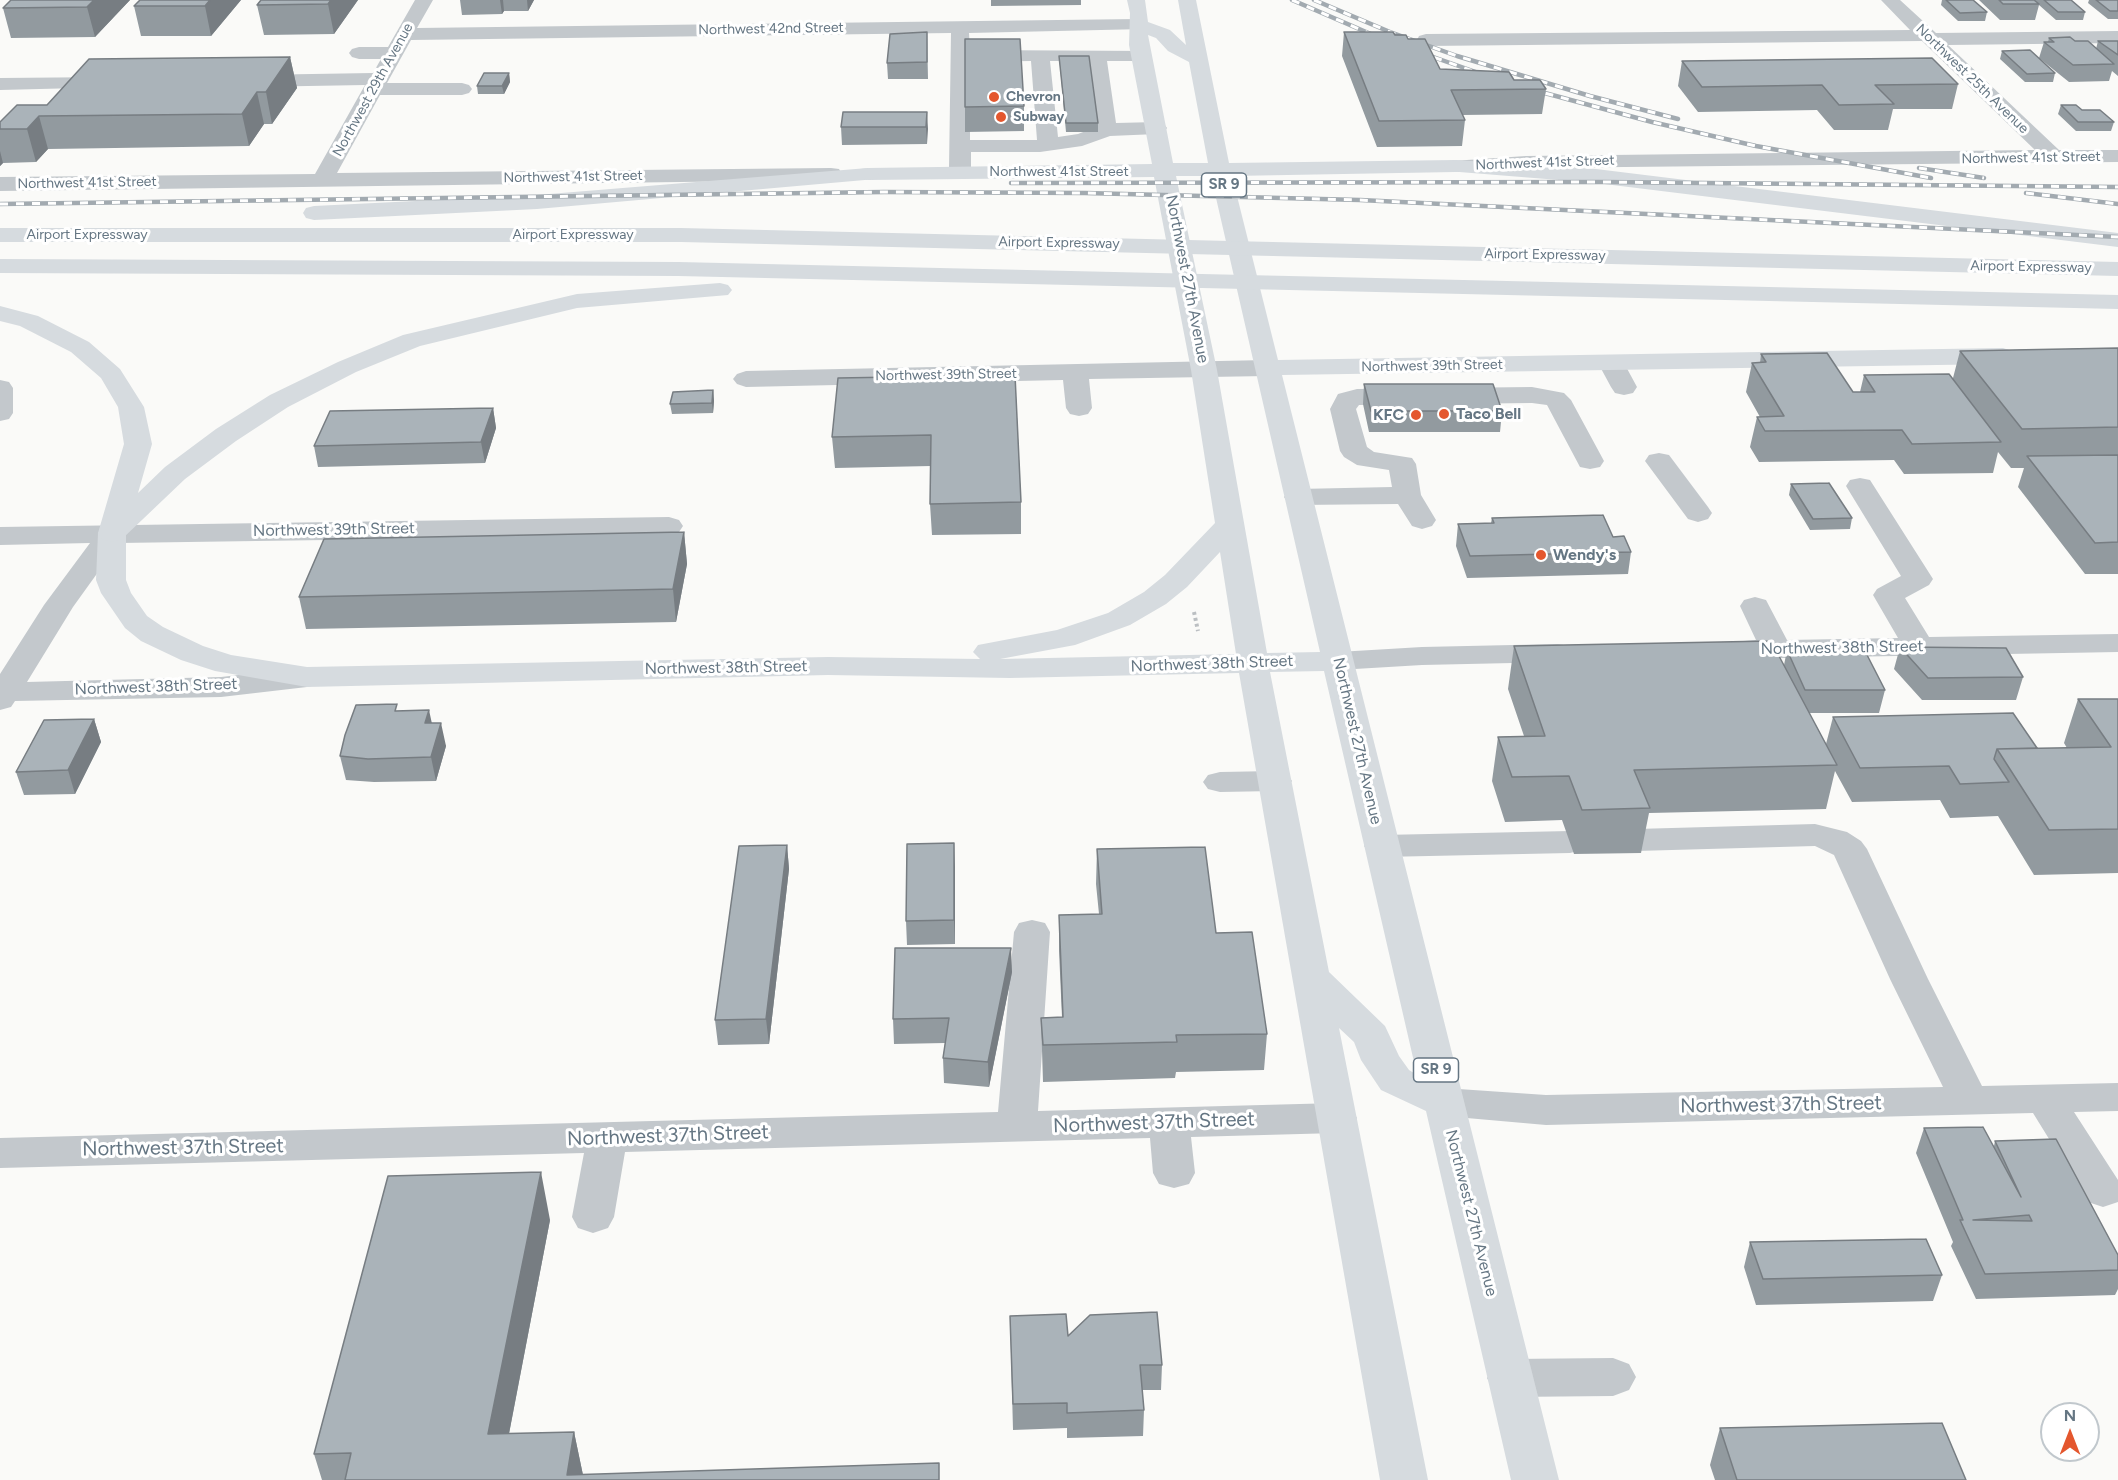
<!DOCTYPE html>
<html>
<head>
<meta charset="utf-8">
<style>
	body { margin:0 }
	#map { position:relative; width:2118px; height:1480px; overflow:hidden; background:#fafaf8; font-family:Figtree,sans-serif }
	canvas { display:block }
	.north { position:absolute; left:2040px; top:1402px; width:60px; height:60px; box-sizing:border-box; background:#fff; border:2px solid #c1c8cd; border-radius:50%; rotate:0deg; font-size:16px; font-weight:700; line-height:24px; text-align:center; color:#657683 }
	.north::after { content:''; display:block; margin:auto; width:21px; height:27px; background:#e4572e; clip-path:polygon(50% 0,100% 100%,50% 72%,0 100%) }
</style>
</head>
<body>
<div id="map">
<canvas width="2118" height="1480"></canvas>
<div class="north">N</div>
</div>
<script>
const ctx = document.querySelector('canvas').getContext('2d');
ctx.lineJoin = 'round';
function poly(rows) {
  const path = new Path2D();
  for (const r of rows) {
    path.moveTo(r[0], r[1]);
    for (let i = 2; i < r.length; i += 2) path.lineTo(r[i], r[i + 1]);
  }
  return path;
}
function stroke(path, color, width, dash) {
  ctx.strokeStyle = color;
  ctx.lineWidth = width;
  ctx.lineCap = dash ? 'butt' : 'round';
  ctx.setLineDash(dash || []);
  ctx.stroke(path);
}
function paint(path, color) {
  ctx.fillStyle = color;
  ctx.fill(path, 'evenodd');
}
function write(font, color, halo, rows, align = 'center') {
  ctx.font = font + ' Figtree,sans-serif';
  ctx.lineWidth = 6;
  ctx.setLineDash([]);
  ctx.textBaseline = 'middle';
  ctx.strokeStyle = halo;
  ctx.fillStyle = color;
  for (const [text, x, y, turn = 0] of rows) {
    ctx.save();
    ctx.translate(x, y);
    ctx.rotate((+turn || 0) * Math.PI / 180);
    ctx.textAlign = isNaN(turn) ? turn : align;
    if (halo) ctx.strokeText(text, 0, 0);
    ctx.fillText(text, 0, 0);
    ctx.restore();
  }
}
stroke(poly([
	[1194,612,1198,631]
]), '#bbbfc2', 4, [3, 3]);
paint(poly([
	[415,0,433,0,417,28,1138,19,1145,21,1147,25,1145,29,969,33,970,50,1148,51,1151,55,1148,59,1141,61,1107,61,1116,123,1157,122,1164,124,1167,128,1164,132,1157,134,1110,136,1082,146,1040,152,971,152,971,168,968,173,960,174,952,173,949,168,951,33,411,40,387,83,462,83,469,85,472,89,469,93,462,95,380,95,337,173,831,168,839,169,842,174,839,179,831,180,0,191,0,177,315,174,365,85,251,87,244,85,241,81,244,77,251,75,373,73,381,59,359,59,352,57,349,53,352,49,359,47,388,47,415,0],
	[1031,61,1037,140,970,140,970,62,1031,61],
	[1050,61,1087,61,1096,127,1078,134,1058,137,1050,61],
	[1881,0,1900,0,1936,33,2118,31,2118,43,1948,45,2059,150,2118,150,2118,162,1526,168,1460,172,1452,171,1449,166,1452,161,1526,156,2035,150,1922,41,1426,46,1419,44,1417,40,1419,36,1426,34,1910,30,1881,0],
	[112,77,119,79,122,83,119,87,0,90,0,78,112,77],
	[1611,355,1620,358,1624,363,1637,387,1633,393,1624,395,1615,393,1611,387,1598,363,1602,358,1611,355],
	[1267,360,1276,363,1280,368,1276,373,1267,376,1089,379,1092,408,1088,414,1079,416,1070,414,1066,408,1063,380,746,387,737,384,733,379,737,374,746,371,1267,360],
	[0,380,9,382,13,388,13,413,9,419,0,421,0,380],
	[1532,387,1564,393,1571,400,1604,461,1600,467,1590,469,1580,467,1547,405,1532,403,1359,405,1356,409,1367,447,1374,452,1412,458,1416,464,1421,495,1436,520,1432,526,1422,529,1412,526,1398,504,1298,505,1288,503,1284,497,1288,491,1298,489,1392,487,1389,470,1357,465,1344,457,1340,451,1330,409,1338,394,1357,389,1532,387],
	[1659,453,1669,455,1708,507,1712,513,1708,519,1698,522,1688,519,1645,461,1649,455,1659,453],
	[1860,478,1870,480,1933,579,1929,585,1905,598,1929,637,2118,634,2118,652,1730,659,1719,657,1714,650,1719,643,1756,640,1740,606,1744,600,1755,597,1766,600,1787,640,1898,638,1873,595,1877,589,1901,576,1846,486,1850,480,1860,478],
	[669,517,679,520,683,526,679,532,669,535,119,543,73,607,27,682,221,677,307,667,318,670,323,677,318,684,307,687,221,697,15,701,11,707,0,710,0,674,44,605,90,543,0,545,0,527,669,517],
	[1558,644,1569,646,1574,653,1569,660,1558,662,1422,665,1338,670,1327,668,1322,661,1327,654,1338,652,1422,647,1558,644],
	[1275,771,1287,774,1292,781,1287,788,1275,791,1220,792,1208,789,1203,782,1208,775,1220,772,1275,771],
	[1815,824,1847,832,1861,841,1867,849,1928,979,1982,1086,2118,1083,2118,1111,2074,1112,2118,1180,2118,1202,2103,1207,2088,1202,2033,1113,1546,1125,1444,1116,1430,1112,1424,1102,1430,1092,1444,1088,1546,1095,1943,1087,1890,979,1834,855,1815,846,1636,851,1624,848,1618,840,1624,832,1636,829,1815,824],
	[1570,831,1582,834,1588,842,1582,850,1570,853,1382,857,1370,854,1364,846,1370,838,1382,835,1570,831],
	[1032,920,1045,923,1050,932,1038,1111,1337,1103,1351,1108,1357,1118,1351,1128,1337,1133,1191,1137,1195,1173,1189,1184,1174,1188,1159,1184,1153,1173,1150,1138,625,1152,614,1217,608,1228,593,1233,578,1228,572,1217,584,1153,0,1168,0,1138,998,1112,1014,932,1019,923,1032,920],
	[1613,1358,1629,1364,1636,1377,1629,1390,1613,1396,1510,1397,1494,1391,1487,1378,1494,1365,1510,1359,1613,1358]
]), '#c3c8cc');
paint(poly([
	[1127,0,1145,0,1148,22,1170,30,1186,45,1178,0,1196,0,1229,163,1455,160,1463,161,1466,166,1463,171,1455,172,1232,176,1278,360,2003,348,2012,351,2016,356,2012,361,2003,364,1282,375,1559,1480,1511,1480,1426,1111,1381,1090,1361,1060,1354,1042,1339,1028,1428,1480,1380,1480,1239,673,1010,678,828,675,307,687,215,671,181,660,141,641,125,628,101,593,96,580,98,533,102,527,112,524,122,527,126,533,126,580,131,593,147,616,163,627,203,646,231,655,307,667,828,657,980,659,973,652,978,645,1057,630,1108,613,1144,592,1165,575,1215,523,1191,370,1154,177,868,180,860,179,857,174,860,169,868,168,1152,164,1129,45,1130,13,1127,0],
	[1148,35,1156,38,1168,51,1189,62,1208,163,1173,163,1148,35],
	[1176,176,1211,176,1320,652,1267,653,1217,370,1176,176],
	[1220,552,1236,654,1000,659,1075,645,1130,625,1166,604,1187,587,1220,552],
	[1324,671,1417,1075,1409,1070,1399,1056,1385,1026,1329,972,1270,672,1324,671]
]), '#d6dbdf');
paint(poly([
	[1455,160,1596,169,2118,233,2118,247,1596,183,1447,171,1444,166,1447,161,1455,160],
	[868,168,876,169,879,174,876,179,537,209,314,220,306,218,303,213,306,208,314,206,537,195,868,168],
	[0,228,681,228,2118,262,2118,276,681,242,0,242,0,228],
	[0,259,678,262,2118,295,2118,309,678,276,0,273,0,259],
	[720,283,728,285,732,290,728,295,577,308,420,346,356,372,288,407,236,441,185,479,122,539,112,542,102,539,98,533,124,444,118,407,101,378,71,352,20,326,0,321,0,306,38,316,89,342,120,369,144,407,152,444,138,493,165,467,216,429,270,395,338,362,403,335,577,294,720,283]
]), '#d6dbdf');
const rail = poly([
	[1292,0,1380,38],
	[1314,0,1390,32,1457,56,1590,96,1678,119],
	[1419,52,1487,76],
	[1530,89,1652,122,1756,146,1931,178],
	[1919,168,1984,178],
	[1011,183,1604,182,2118,187],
	[2026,193,2118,204],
	[0,204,884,192,1085,193,1360,200,2118,237]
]);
stroke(rail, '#a2aab0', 4.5);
stroke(rail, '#fff', 3, [8]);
paint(poly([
	[11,0,130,0,95,37,11,38,3,8],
	[241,0,211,36,141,36,134,6],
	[261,0,358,0,334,34,264,35,257,5],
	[460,0,534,0,528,11,504,11,502,14,462,15],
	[991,0,1081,0,1081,5,991,6],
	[1942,0,1973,0,1987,12,1985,21,1958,21,1941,5],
	[1979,0,2071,0,2085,12,2083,20,2056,20,2039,5,2035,20,2000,20],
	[2089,0,2118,0,2118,19,2108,19,2088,3],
	[927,32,928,79,888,79,887,63],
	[1344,32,1395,35,1408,39,1440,69,1514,80,1546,89,1542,114,1462,115,1465,120,1462,146,1377,147,1342,56],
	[2049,38,2075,41,2096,49,2098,41,2118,41,2118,76,2112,71,2109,81,2069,82,2039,58,2044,42,2048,42],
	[2002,51,2055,73,2053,82,2025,82,2000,59],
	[1059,56,1098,123,1098,132,1066,132],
	[290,57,297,88,272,124,264,124,249,146,48,149,36,162,3,163,0,166,0,122,47,105],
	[1682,61,1958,84,1952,109,1893,109,1888,130,1834,130,1817,110,1698,112,1678,86],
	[509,73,510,82,504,94,478,94,477,86],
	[2061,105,2082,110,2114,122,2111,131,2076,131,2058,114],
	[1024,106,1024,131,965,132,965,107],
	[927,112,927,144,842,145,841,127],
	[2118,348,2118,574,2085,574,2018,487,2024,468,2011,468,1998,452,1993,473,1904,474,1894,460,1759,462,1750,447,1757,417,1760,417,1746,392,1752,363,1760,363,1761,354,1853,392,1860,392,1864,375,1953,378,1960,351],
	[1015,375,1021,502,1021,534,932,535,930,504,931,466,835,468,832,437],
	[1364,384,1502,411,1500,432,1369,432,1363,404],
	[713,390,714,401,713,413,672,414,670,404],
	[493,408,496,428,485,463,318,467,314,446],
	[1791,484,1852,518,1850,529,1810,530,1789,495],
	[1492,518,1613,537,1631,552,1628,574,1467,578,1456,546,1458,524,1491,523],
	[684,532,687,564,676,622,306,629,299,597],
	[1514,646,1784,665,1787,650,1885,690,1879,713,1809,713,1826,744,1833,717,2037,748,2067,748,2064,743,2078,699,2118,699,2118,873,2034,875,1998,816,1950,818,1940,800,1852,802,1835,771,1826,809,1649,813,1641,853,1574,854,1562,820,1505,822,1492,781,1498,737,1524,736,1508,689],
	[1900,647,2023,677,2016,700,1922,700,1894,669],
	[399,711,432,723,446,746,436,781,374,782,346,780,340,756],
	[94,719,101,742,75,794,24,795,16,772],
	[787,845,789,869,769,1044,718,1045,715,1020],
	[1097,849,1216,933,1267,1034,1264,1070,1176,1072,1175,1078,1043,1082,1041,1018,1062,1017,1059,951,1059,915,1099,914,1096,884],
	[955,867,955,944,907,945,906,921],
	[1012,972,989,1087,944,1083,943,1058,945,1043,894,1044,893,1019],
	[1924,1128,1994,1146,1995,1141,2118,1255,2118,1289,2115,1295,1976,1299,1951,1246,1953,1242,1916,1153],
	[550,1220,509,1434,574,1432,583,1475,940,1480,322,1480,314,1454],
	[1750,1242,1942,1275,1933,1301,1756,1305,1744,1267],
	[1010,1316,1068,1336,1162,1365,1161,1390,1142,1390,1144,1410,1143,1436,1067,1438,1067,1428,1013,1430],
	[1720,1428,1966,1480,1715,1480,1710,1465]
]), '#929a9f');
paint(poly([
	[94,0,130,0,95,37,87,7],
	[210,0,241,0,211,36,205,6],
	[331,0,358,0,334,34,328,4],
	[500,0,503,0,504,11,502,14],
	[527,0,534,0,528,11],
	[290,57,297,88,272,124,266,92],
	[509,73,510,82,504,94,502,86],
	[257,92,264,124,249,146,242,114],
	[927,112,928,129,927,144,926,127],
	[39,116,48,149,36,162,27,129],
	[0,151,3,163,0,166],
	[713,390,714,401,713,413,712,403],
	[493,408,496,428,485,463,481,442],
	[684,532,687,564,676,622,673,589],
	[429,710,434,733,425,723],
	[94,719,101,742,75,794,68,770],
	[441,723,446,746,436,781,431,757],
	[954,843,955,867,955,944,954,920],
	[787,845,789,869,769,1044,766,1019],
	[1011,948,1012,972,989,1087,988,1062],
	[541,1172,550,1220,500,1480,488,1434],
	[574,1432,584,1480,567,1475]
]), '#777d82');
const building = poly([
	[11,0,94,0,87,7,3,8,11,0],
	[140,0,210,0,205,6,134,6,140,0],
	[261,0,331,0,328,4,257,5,261,0],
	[1946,0,1973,0,1987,12,1960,13,1946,0],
	[1999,0,2034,0,2039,4,2003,4,1999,0],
	[2044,0,2071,0,2085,12,2058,12,2044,0],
	[2096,0,2118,0,2118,11,2110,11,2096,0],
	[927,32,927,62,887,63,890,34,927,32],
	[1344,32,1393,32,1395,35,1406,35,1408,39,1425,39,1440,69,1509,72,1514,80,1540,80,1546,89,1451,90,1465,120,1379,121,1344,32],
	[2070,37,2075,41,2088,41,2114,64,2073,65,2044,42,2054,42,2049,38,2070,37],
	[965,39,1020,39,1024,106,965,107,965,39],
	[2098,41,2118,41,2118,55,2098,41],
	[2030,50,2055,73,2027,74,2002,51,2030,50],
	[1059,56,1089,56,1098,123,1066,123,1059,56],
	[290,57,266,92,257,92,242,114,39,116,27,129,0,129,0,122,17,105,47,105,89,59,290,57],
	[1932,58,1958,84,1875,85,1894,104,1839,105,1822,85,1702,87,1682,61,1932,58],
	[484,73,509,73,502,86,477,86,484,73],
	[2061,105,2076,105,2082,110,2100,110,2114,122,2078,122,2061,105],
	[843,112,927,112,926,127,841,127,843,112],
	[2118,348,2118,427,2022,429,1960,351,2118,348],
	[1827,353,1853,392,1875,392,1864,375,1949,374,2001,442,1912,444,1902,430,1765,431,1757,417,1784,416,1752,363,1766,362,1761,354,1827,353],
	[1015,375,1021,502,930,504,931,435,832,437,838,378,1015,375],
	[1364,384,1493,384,1502,411,1371,411,1364,384],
	[713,390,712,403,670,404,673,392,713,390],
	[493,408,481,442,314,446,330,411,493,408],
	[2118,455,2118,542,2095,543,2027,456,2118,455],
	[1829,483,1852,518,1813,519,1791,484,1829,483],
	[1603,515,1613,537,1624,536,1631,552,1470,556,1458,524,1494,523,1492,518,1603,515],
	[684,532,673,589,299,597,324,539,684,532],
	[1771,641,1837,765,1634,770,1650,808,1582,810,1569,776,1512,777,1498,737,1545,736,1514,646,1771,641],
	[1900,647,2006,648,2023,677,1928,678,1900,647],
	[1787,650,1865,651,1885,690,1805,690,1787,650],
	[2078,699,2118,699,2118,829,2049,830,1997,749,2111,747,2078,699],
	[397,704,395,711,429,710,425,723,441,723,431,757,368,759,340,756,345,735,356,705,397,704],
	[2013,713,2037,748,1997,749,1994,759,2009,782,1960,784,1949,766,1860,768,1833,717,2013,713],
	[94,719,68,770,16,772,44,720,94,719],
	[954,843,954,920,906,921,907,844,954,843],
	[787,845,766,1019,715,1020,739,846,787,845],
	[1205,847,1216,933,1252,932,1267,1034,1176,1035,1177,1042,1043,1045,1041,1018,1063,1017,1059,915,1102,914,1097,849,1205,847],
	[895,948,1011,948,988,1062,943,1058,949,1018,893,1019,895,948],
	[1983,1127,2021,1197,1995,1141,2056,1139,2118,1255,2118,1270,1985,1274,1960,1220,1963,1220,1924,1128,1983,1127],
	[2029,1215,2032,1221,1973,1220,2029,1215],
	[541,1172,488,1434,574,1432,567,1475,939,1463,939,1480,345,1480,351,1453,314,1454,388,1176,541,1172],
	[1926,1239,1942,1275,1763,1279,1750,1242,1926,1239],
	[1157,1312,1162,1365,1140,1365,1144,1410,1067,1413,1067,1403,1013,1404,1010,1316,1066,1314,1068,1336,1090,1315,1157,1312],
	[1942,1423,1966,1480,1737,1480,1720,1428,1942,1423]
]);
paint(building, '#aab3b9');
stroke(building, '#777d82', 1.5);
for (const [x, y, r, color] of [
	[994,97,6,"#e4572e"],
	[1001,117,6,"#e4572e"],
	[1444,414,6,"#e4572e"],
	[1416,415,6,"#e4572e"],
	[1541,555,6,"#e4572e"]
]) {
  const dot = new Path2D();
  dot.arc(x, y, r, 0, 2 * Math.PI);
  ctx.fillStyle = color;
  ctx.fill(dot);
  stroke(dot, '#fff', 2);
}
write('14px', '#657683', '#fff', [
	["Northwest 42nd Street",771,29,-1],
	["Northwest 25th Avenue",1972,79,44],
	["Northwest 29th Avenue",373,90,-61],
	["Northwest 41st Street",2031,158,-1],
	["Northwest 41st Street",1545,163,-2],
	["Northwest 41st Street",1059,172],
	["Northwest 41st Street",573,177,-1],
	["Northwest 41st Street",87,183,-1],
	["Airport Expressway",87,235],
	["Airport Expressway",573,235],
	["Airport Expressway",1059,243,1],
	["Airport Expressway",1545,255,1],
	["Airport Expressway",2031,267,1],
	["Northwest 39th Street",1432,366,-1],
	["Northwest 39th Street",946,375,-1]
]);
write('bold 14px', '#657683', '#fff', [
	["Chevron",1006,97],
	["Subway",1013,117]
], 'left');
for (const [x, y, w] of [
	[1224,185,45],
	[1436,1070,45]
]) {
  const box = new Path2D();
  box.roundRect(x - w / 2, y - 12, w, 24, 4.5);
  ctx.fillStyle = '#fff';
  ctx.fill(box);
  stroke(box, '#657683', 1.5);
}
write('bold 15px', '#657683', null, [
	["SR 9",1224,185],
	["SR 9",1436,1070]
]);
write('16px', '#657683', '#fff', [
	["Northwest 27th Avenue",1187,279,79],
	["Northwest 39th Street",334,530,-1],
	["Northwest 38th Street",1842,648,-1],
	["Northwest 38th Street",1212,664,-2],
	["Northwest 38th Street",726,668,-1],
	["Northwest 38th Street",156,687,-2],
	["Northwest 27th Avenue",1357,741,77],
	["Northwest 27th Avenue",1471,1213,76]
]);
write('bold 16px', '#657683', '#fff', [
	["Taco Bell",1456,414],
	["KFC",1404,415,"right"],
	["Wendy's",1553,555]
], 'left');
write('20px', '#657683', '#fff', [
	["Northwest 37th Street",1781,1105,-1],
	["Northwest 37th Street",1154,1123,-2],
	["Northwest 37th Street",668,1136,-2],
	["Northwest 37th Street",183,1148,-1]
]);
</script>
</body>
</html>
